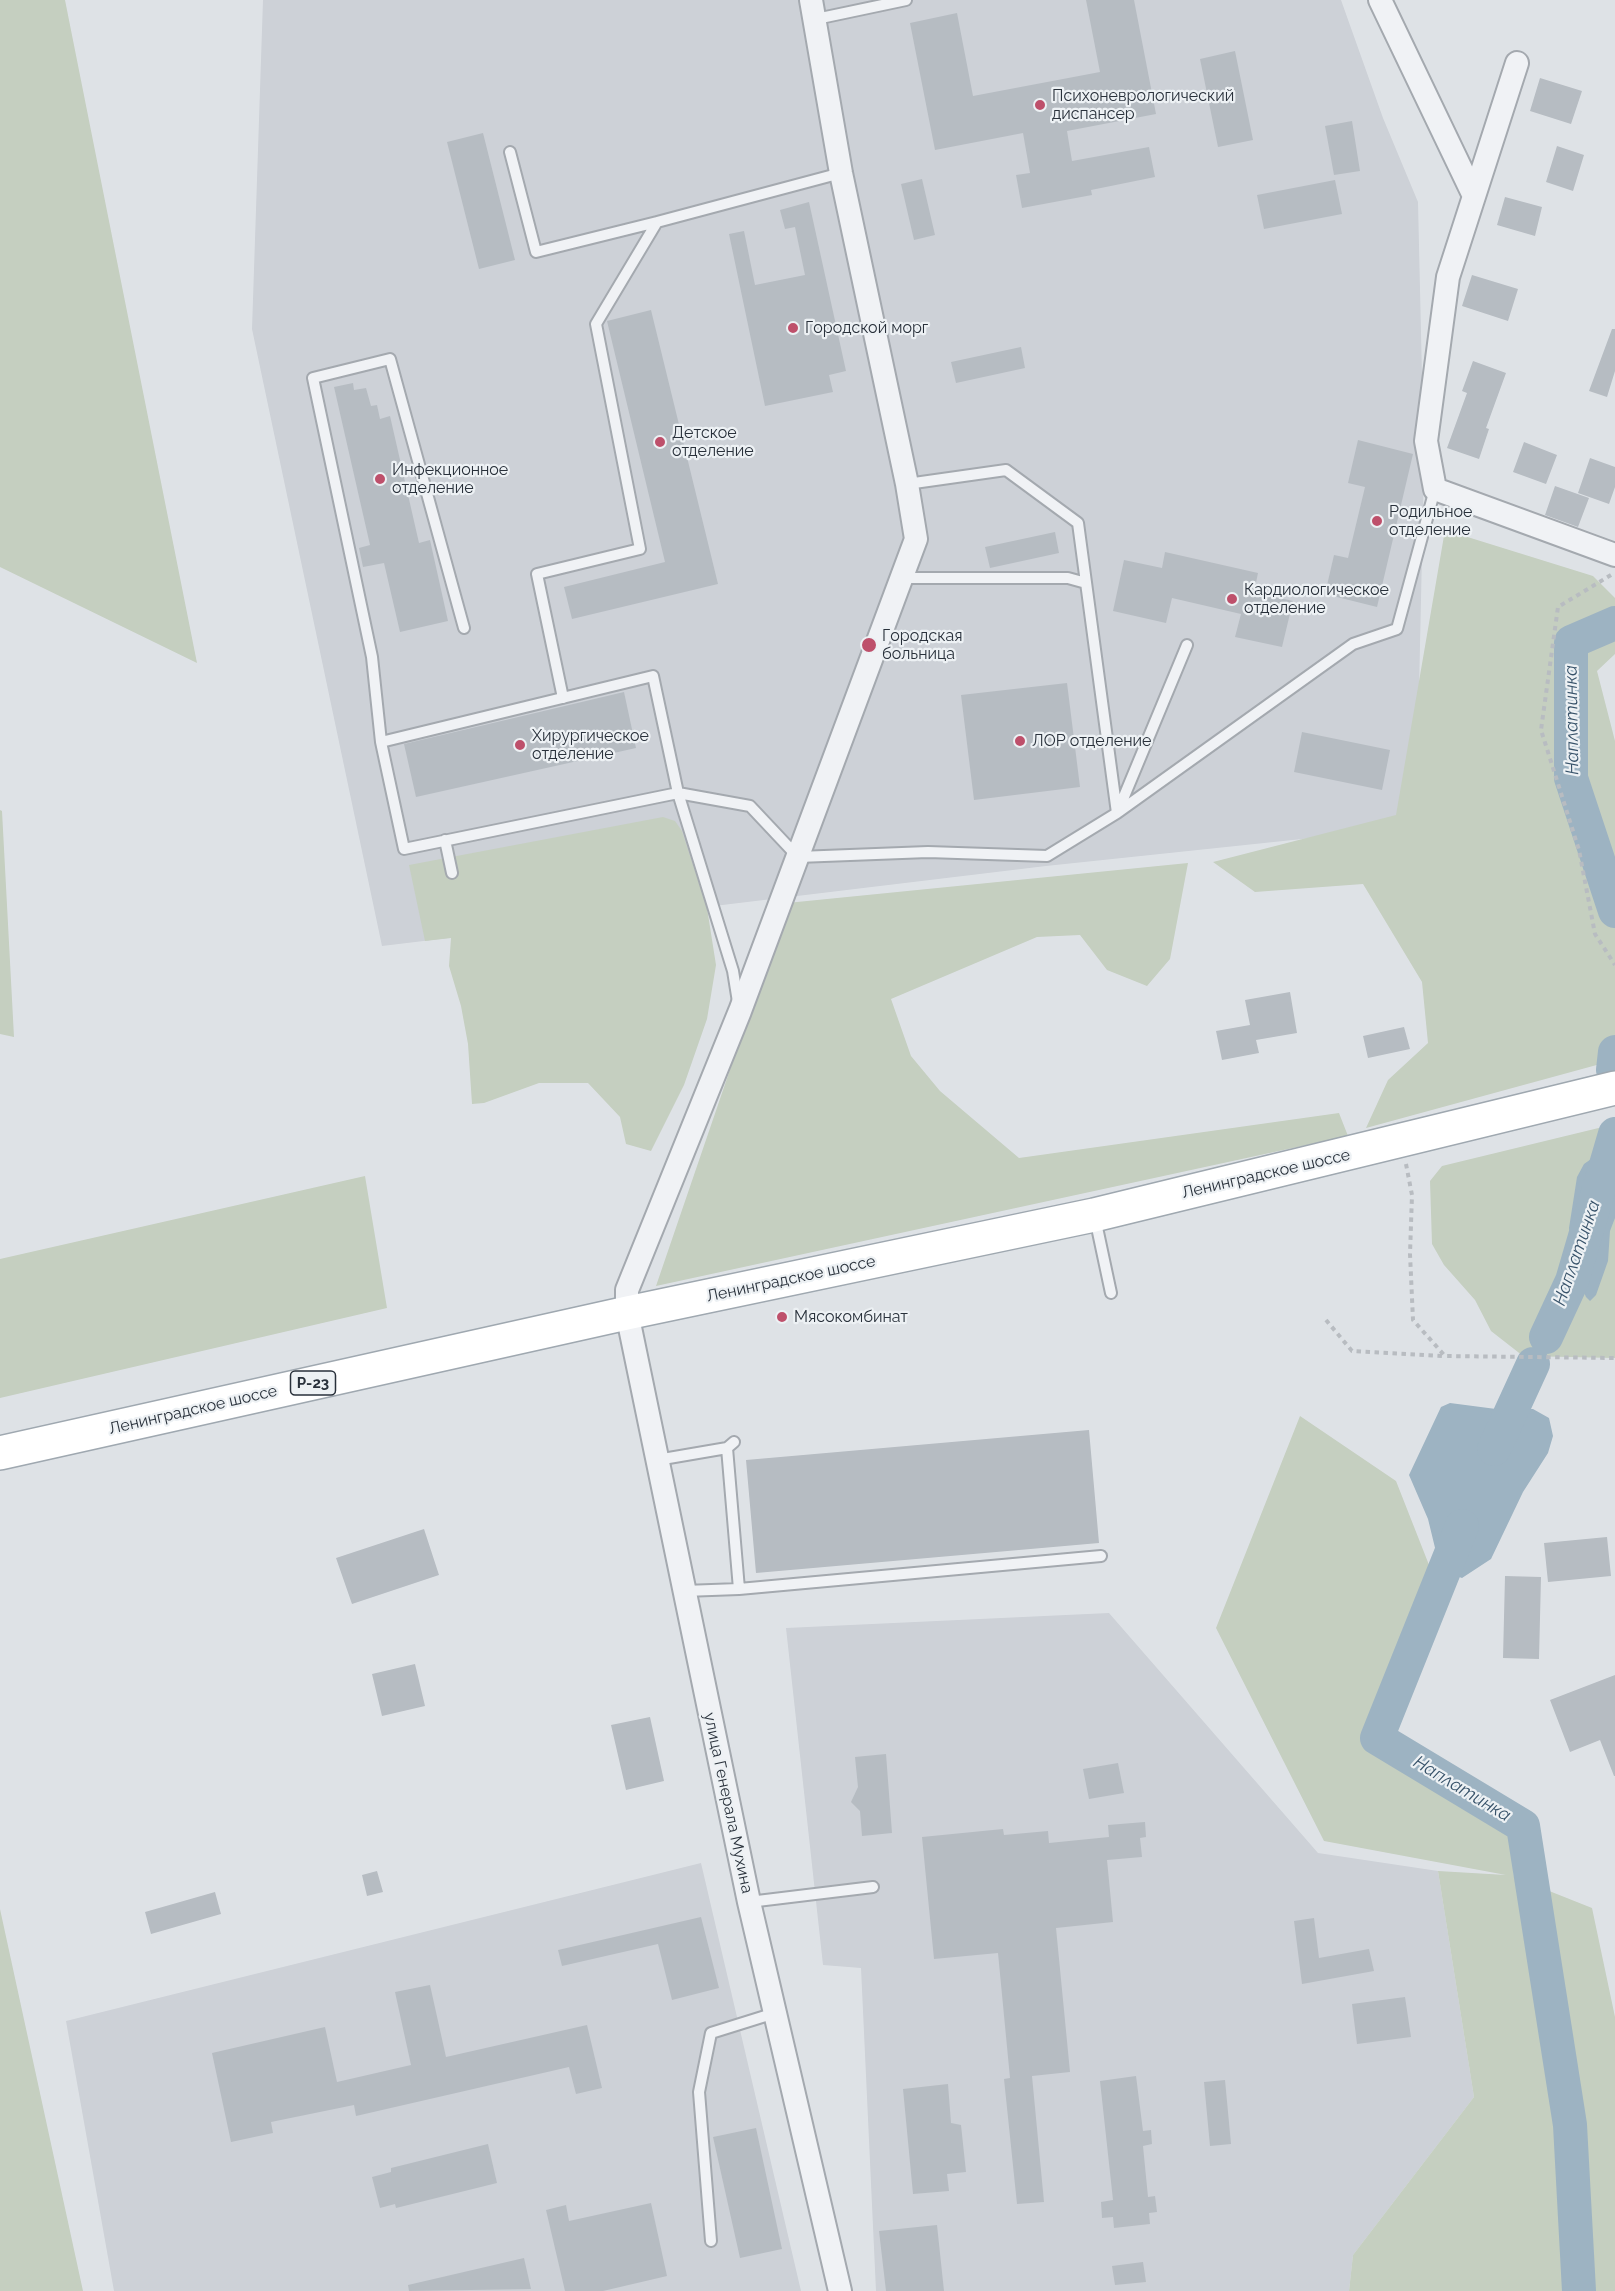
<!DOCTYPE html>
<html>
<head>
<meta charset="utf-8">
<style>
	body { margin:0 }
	canvas { display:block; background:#dee2e6 }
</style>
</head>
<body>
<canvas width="1615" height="2291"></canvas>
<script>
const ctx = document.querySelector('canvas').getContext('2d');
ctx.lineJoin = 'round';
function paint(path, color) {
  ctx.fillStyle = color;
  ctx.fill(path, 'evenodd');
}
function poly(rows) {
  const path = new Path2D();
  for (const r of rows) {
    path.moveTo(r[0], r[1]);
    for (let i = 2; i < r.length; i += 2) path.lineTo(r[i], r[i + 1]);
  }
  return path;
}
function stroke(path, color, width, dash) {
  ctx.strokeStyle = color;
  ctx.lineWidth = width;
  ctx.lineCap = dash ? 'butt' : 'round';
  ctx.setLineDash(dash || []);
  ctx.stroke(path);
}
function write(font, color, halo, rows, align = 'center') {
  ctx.font = font + ' Raleway,sans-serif';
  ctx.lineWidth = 4.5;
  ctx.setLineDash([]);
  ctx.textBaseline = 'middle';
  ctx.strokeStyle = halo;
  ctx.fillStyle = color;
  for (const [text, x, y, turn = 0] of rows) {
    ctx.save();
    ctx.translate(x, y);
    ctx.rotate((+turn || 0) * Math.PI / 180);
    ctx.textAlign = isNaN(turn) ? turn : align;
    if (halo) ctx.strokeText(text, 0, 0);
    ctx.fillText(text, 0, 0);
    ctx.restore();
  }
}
paint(poly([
	[263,0,1341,0,1383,118,1418,202,1424,463,1416,827,1046,866,382,946,252,329],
	[1109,1613,1318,1853,1438,1871,1474,2097,1353,2255,1349,2291,876,2291,861,1968,823,1965,786,1628],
	[701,1863,801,2291,114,2291,66,2021]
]), '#cdd1d7');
paint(poly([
	[0,0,65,0,197,663,0,567],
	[1445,530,1593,576,1615,598,1615,654,1597,671,1615,741,1615,1060,1366,1128,1388,1080,1428,1043,1422,982,1363,884,1255,892,1213,862,1396,815],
	[0,810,2,811,14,1037,0,1034],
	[663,817,675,821,682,831,707,908,716,965,707,1019,684,1085,651,1151,626,1144,620,1117,588,1083,539,1083,484,1103,472,1104,468,1044,461,1006,449,966,451,938,425,941,409,865],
	[1188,863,1170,959,1147,986,1107,970,1080,935,1037,937,891,999,911,1056,940,1091,1019,1158,1339,1113,1348,1136,656,1286,787,903],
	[1615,1124,1615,1358,1523,1356,1491,1331,1475,1300,1444,1265,1432,1244,1430,1181,1442,1166],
	[365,1176,387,1308,0,1398,0,1259],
	[1300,1416,1396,1481,1431,1570,1364,1734,1510,1835,1514,1877,1592,1908,1615,2017,1615,2291,1349,2291,1353,2255,1474,2097,1438,1871,1506,1875,1324,1841,1216,1628],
	[0,1909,83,2291,0,2291]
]), '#c5cfc0');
paint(poly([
	[1594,1157,1606,1159,1615,1166,1615,1218,1610,1231,1608,1261,1596,1295,1590,1301,1586,1297,1579,1281,1569,1228,1577,1177,1584,1164],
	[1450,1403,1496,1409,1533,1409,1549,1418,1553,1436,1548,1453,1523,1492,1491,1559,1462,1578,1445,1572,1437,1556,1428,1519,1409,1475,1441,1407]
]), '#9db3c2');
stroke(poly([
	[1615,623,1571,642,1571,778,1615,911],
	[1613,1070,1615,1052],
	[1546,1337,1572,1281,1615,1134],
	[1494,1449,1533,1364],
	[1462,1526,1377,1738,1523,1826,1570,2125,1579,2291]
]), '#9db3c2', 34);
paint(poly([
	[1086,0,1134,0,1156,114,1067,131,1072,161,1149,147,1155,177,1091,190,1092,195,1022,208,1016,175,1030,173,1023,133,935,150,910,23,957,13,973,96,1100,72],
	[1235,51,1253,140,1218,147,1200,59],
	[1540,78,1582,91,1571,124,1530,111],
	[1352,121,1360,171,1334,175,1325,126],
	[483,133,515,260,479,269,447,142],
	[1557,146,1584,155,1573,191,1546,182],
	[922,179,935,235,914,240,901,184],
	[1335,180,1342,214,1264,229,1257,195],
	[1505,197,1542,207,1535,236,1497,225],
	[809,202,846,371,829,375,833,392,765,406,729,234,744,231,755,285,805,275,795,227,785,229,780,210],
	[1472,275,1518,289,1508,321,1462,306],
	[651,310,718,584,572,619,564,587,665,562,607,321],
	[1612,329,1615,329,1615,371,1607,397,1589,391],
	[1021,347,1025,368,956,383,951,362],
	[1473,361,1506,373,1486,428,1489,429,1479,459,1447,448,1467,393,1462,391],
	[353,383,354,390,366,388,371,406,377,405,380,419,390,416,419,543,430,540,448,621,400,632,384,563,363,567,359,548,370,545,334,387],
	[1358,440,1413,454,1377,607,1325,594,1334,555,1348,558,1365,487,1348,483],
	[1524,442,1557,455,1546,484,1513,472],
	[1590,458,1615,467,1615,487,1609,504,1578,493],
	[1555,486,1589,498,1578,527,1545,515],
	[1055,532,1059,553,990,568,985,547],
	[1165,552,1258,573,1254,592,1293,601,1282,647,1235,637,1241,614,1172,598,1166,623,1113,611,1124,560,1162,568],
	[1067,683,1080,787,974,800,961,695],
	[624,692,636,748,416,797,404,744],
	[1302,732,1390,750,1382,790,1294,772],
	[1290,992,1297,1033,1256,1040,1259,1053,1222,1060,1216,1031,1250,1025,1245,1000],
	[1404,1027,1410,1049,1368,1058,1363,1036],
	[1089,1430,1099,1543,756,1573,746,1460],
	[424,1529,439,1575,352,1604,336,1558],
	[1607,1537,1611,1576,1548,1582,1544,1543],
	[1505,1576,1541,1577,1539,1659,1503,1658],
	[415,1664,425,1706,382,1716,372,1674],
	[1615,1675,1615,1776,1614,1776,1600,1740,1570,1752,1550,1700],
	[650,1717,664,1781,626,1790,611,1725],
	[886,1754,892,1833,862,1836,860,1811,851,1802,858,1787,855,1757],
	[1118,1763,1124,1793,1089,1799,1083,1769],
	[1145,1822,1146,1837,1140,1838,1142,1857,1107,1860,1113,1922,1056,1928,1070,2072,1032,2076,1044,2202,1017,2204,1004,2079,1010,2078,998,1953,934,1959,922,1837,1003,1829,1004,1835,1048,1831,1049,1843,1109,1837,1108,1825],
	[377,1871,383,1892,367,1896,362,1875],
	[215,1892,221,1914,151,1934,145,1912],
	[701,1917,719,1988,672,2000,658,1944,562,1966,558,1950],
	[1314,1918,1319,1958,1369,1949,1374,1971,1302,1984,1294,1921],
	[430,1985,446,2057,587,2025,602,2088,576,2094,569,2067,356,2116,354,2105,271,2122,273,2133,231,2142,212,2053,325,2027,337,2082,411,2065,395,1992],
	[1405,1997,1411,2037,1357,2044,1352,2004],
	[1136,2076,1143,2131,1151,2130,1152,2144,1143,2146,1148,2197,1155,2196,1157,2212,1149,2213,1150,2224,1114,2228,1113,2217,1102,2218,1101,2202,1113,2200,1100,2081],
	[1225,2080,1231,2144,1210,2146,1204,2082],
	[948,2084,951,2123,961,2125,966,2172,947,2174,949,2191,913,2194,903,2089],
	[756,2128,782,2249,740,2258,713,2137],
	[488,2144,497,2183,396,2208,395,2204,380,2208,372,2177,391,2172,391,2168],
	[651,2203,667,2276,603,2291,565,2291,546,2210,566,2205,569,2221],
	[937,2225,944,2291,886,2291,879,2231],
	[524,2258,531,2289,409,2291,408,2285],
	[1143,2262,1146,2282,1115,2285,1112,2266]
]), '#b6bcc2');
const lane = poly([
	[816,19,906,0],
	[510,152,536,252,657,222],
	[907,484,1006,470,1078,523,1117,813],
	[902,578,1068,578,1086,583],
	[563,698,537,574,640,549,596,324,657,222,841,173],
	[381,742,653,676,678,793,404,849,381,742,372,657,313,378,390,359,464,628],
	[1118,811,1187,645],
	[445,840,452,873],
	[738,1002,733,971,678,793,750,806,798,857,928,852,1047,856,1117,813,1353,644,1397,629,1435,489],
	[1095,1218,1111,1293],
	[727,1448,739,1589],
	[657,1460,727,1448,734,1442],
	[684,1591,739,1589,1101,1556],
	[749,1902,873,1887],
	[711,2241,699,2092,711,2033,775,2013]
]);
const street = poly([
	[811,0,841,173,907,484,916,539,740,1011,627,1290,627,1313,749,1902,840,2291],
	[1380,0,1474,196],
	[1517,63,1448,277,1426,441,1435,489,1615,555]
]);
const primary = poly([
	[0,1453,627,1313,1094,1215,1615,1088]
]);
stroke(lane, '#a4a9af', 14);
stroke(street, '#a4a9af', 26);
stroke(primary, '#9fa8b0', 36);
stroke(poly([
	[1611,575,1558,607,1541,730,1579,850,1595,934,1615,965],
	[1406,1164,1412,1195,1410,1254,1413,1320,1445,1356,1615,1358],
	[1326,1320,1352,1351,1444,1356]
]), '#b8bcc1', 4, [4.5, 4.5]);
stroke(lane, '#f0f2f5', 10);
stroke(street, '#f0f2f5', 22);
stroke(primary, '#fff', 33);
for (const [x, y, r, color] of [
	[1040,105,6,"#be506b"],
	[793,328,6,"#be506b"],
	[660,442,6,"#be506b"],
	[380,479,6,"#be506b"],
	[1377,521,6,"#be506b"],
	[1232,599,6,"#be506b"],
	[869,645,8,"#be506b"],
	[1020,741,6,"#be506b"],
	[520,745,6,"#be506b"],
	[782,1317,6,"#be506b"]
]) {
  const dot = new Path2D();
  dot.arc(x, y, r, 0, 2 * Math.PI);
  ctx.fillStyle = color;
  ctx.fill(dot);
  stroke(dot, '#edf1f4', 2);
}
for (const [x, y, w] of [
	[313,1383,45]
]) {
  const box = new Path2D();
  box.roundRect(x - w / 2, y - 12, w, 24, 4.5);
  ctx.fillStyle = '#edf1f4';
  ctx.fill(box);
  stroke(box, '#29313b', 1.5);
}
write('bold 15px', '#29313b', null, [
	["Р-23",313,1383]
]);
write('16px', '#29313b', '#edf1f4', [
	["Психоневрологический",1052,96],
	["диспансер",1052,114],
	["Городской морг",805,328],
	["Детское",672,433],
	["отделение",672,451],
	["Инфекционное",392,470],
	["отделение",392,488],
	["Родильное",1389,512],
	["отделение",1389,530],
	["Кардиологическое",1244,590],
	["отделение",1244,608],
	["Городская",882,636],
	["больница",882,654],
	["Хирургическое",532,736],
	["отделение",532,754],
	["ЛОР отделение",1032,741],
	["Мясокомбинат",794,1317]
], 'left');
write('16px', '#29313b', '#edf1f4', [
	["Ленинградское шоссе",1266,1174,-13],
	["Ленинградское шоссе",791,1279,-12],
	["Ленинградское шоссе",193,1410,-13],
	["улица Генерала Мухина",728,1803,78]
]);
write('italic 18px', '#38536a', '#edf1f4', [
	["Наплатинка",1572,720,-91],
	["Наплатинка",1577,1253,-71],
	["Наплатинка",1462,1789,31]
]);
</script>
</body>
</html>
